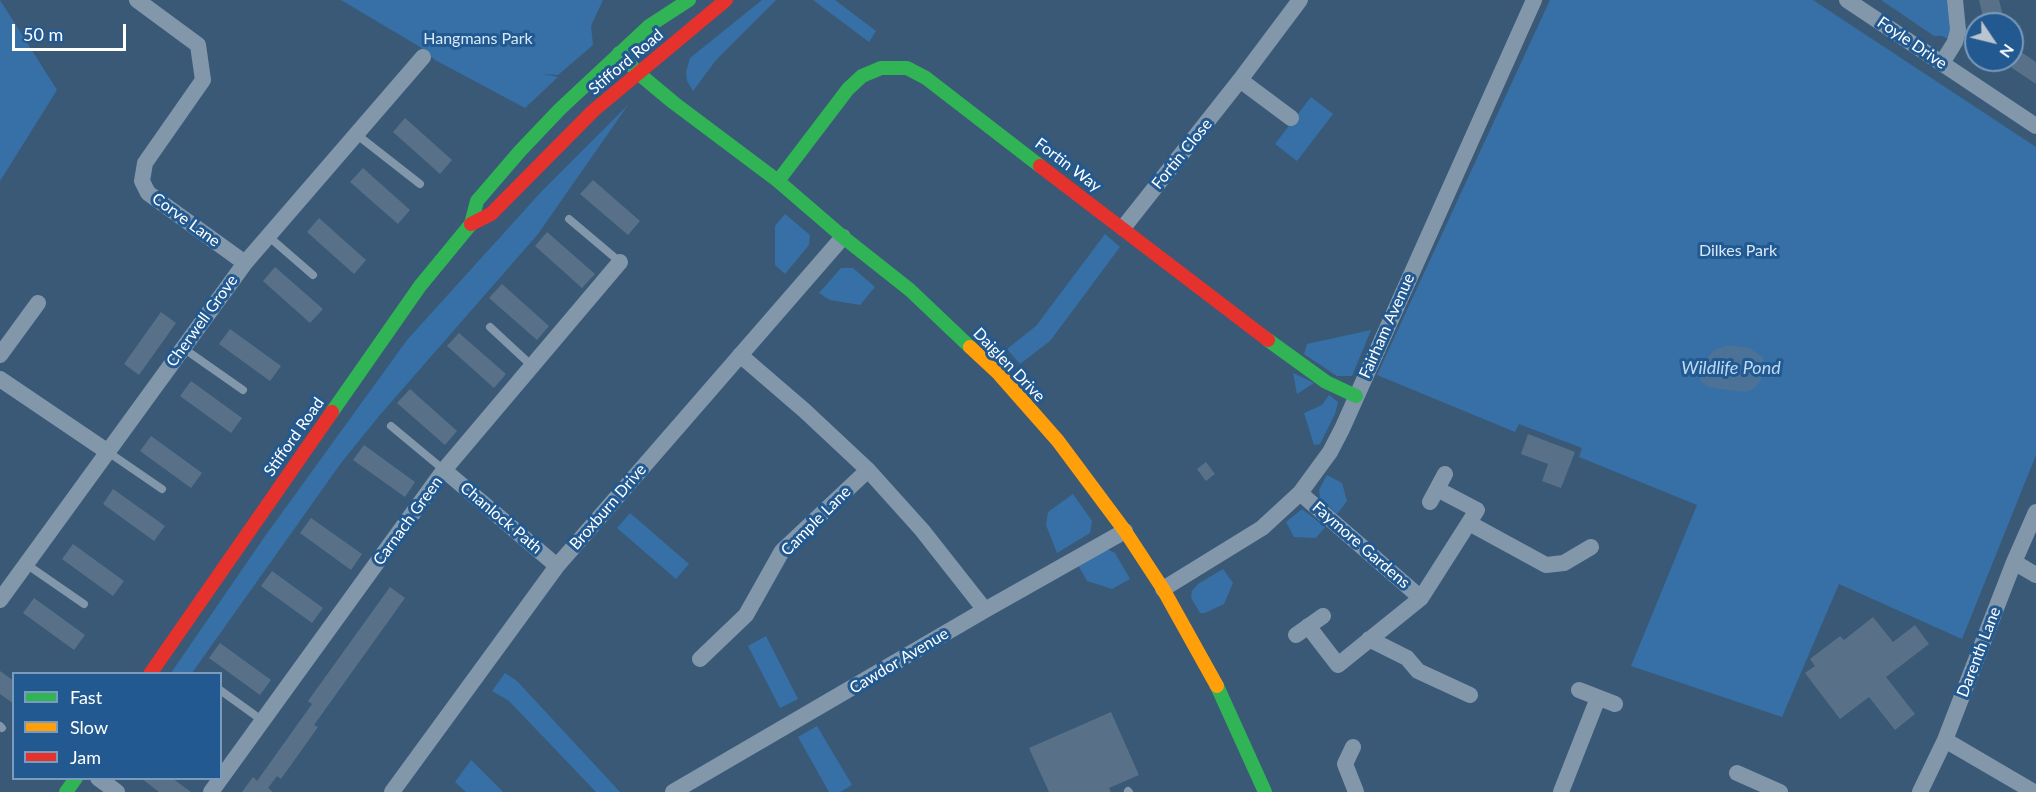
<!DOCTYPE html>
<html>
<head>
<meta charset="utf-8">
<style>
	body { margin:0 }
	#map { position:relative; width:2036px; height:792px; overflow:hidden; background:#3a5977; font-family:Lato,sans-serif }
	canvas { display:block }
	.legend { position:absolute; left:12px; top:672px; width:210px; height:108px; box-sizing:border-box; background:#215990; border:2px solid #7a9bbc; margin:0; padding:8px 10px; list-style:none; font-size:18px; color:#fff }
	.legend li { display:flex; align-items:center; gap:12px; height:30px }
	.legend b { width:30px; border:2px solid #7a9bbc }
	.north { position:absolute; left:1964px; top:12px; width:60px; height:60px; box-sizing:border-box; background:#215990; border:2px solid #7a9bbc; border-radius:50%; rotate:125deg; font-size:16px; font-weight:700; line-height:24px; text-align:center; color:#fff }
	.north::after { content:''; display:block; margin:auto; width:21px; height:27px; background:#bac5cf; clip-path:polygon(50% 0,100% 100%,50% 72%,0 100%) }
	.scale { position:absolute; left:12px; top:24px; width:114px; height:27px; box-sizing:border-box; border:3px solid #fff; border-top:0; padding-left:8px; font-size:18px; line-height:21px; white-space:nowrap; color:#fff; -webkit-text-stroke:4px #215990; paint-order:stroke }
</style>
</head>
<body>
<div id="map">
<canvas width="2036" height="792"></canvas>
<ul class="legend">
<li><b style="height:8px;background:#30b455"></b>Fast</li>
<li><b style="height:8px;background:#ff9f0a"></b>Slow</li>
<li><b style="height:8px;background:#e5322d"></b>Jam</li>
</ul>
<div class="north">N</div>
<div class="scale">50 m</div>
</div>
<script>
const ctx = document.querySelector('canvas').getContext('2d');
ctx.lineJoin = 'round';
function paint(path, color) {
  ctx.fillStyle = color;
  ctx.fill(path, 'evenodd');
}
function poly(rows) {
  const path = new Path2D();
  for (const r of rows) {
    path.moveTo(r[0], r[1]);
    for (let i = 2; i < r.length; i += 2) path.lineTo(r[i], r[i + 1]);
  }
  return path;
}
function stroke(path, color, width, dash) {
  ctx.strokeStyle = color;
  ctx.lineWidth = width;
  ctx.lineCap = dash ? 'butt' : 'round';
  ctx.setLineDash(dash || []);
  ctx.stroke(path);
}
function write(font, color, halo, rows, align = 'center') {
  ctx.font = font + ' Lato,sans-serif';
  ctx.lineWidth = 6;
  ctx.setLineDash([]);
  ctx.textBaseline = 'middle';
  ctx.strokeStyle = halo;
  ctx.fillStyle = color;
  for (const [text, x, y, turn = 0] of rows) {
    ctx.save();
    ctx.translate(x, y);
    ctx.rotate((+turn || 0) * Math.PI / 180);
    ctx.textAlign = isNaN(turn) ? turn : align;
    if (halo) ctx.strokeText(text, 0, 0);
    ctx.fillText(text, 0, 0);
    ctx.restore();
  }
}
paint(poly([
	[0,0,57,90,0,181],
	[341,0,603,0,591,26,593,45,558,75,543,74,558,77,525,108,435,60,420,47],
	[762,0,776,0,716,60,693,91,687,81,686,72,690,58],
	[813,0,835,0,876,31,869,42],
	[1550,0,1813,0,2036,147,2036,455,1962,639,1839,584,1782,717,1631,666,1697,505,1579,457,1582,448,1519,424,1515,432,1377,375],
	[1881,0,1947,0,1950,29,1948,39,1942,36,1934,36],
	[1311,97,1333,114,1297,161,1275,144],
	[628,105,538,234,379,416,341,463,192,673,171,673,263,539,407,340,541,192],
	[785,214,810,235,809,245,785,274,775,265,775,226],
	[1105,234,1120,247,1050,341,1020,364,1007,349,1036,326],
	[841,268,853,268,875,287,860,305,830,300,819,293],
	[1371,330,1352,376,1337,376,1304,354,1307,344],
	[1293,373,1314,383,1297,394],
	[1329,395,1338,402,1335,414,1320,444,1314,445,1304,413,1322,405],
	[1327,475,1342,483,1347,501,1337,514,1320,498,1319,490],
	[1073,494,1092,521,1090,533,1057,553,1046,525,1048,512],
	[1302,509,1325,527,1316,538,1294,537,1286,522],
	[630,513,689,564,676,579,617,528],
	[1105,548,1115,553,1130,579,1112,589,1087,581,1078,565],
	[1223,569,1233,583,1224,604,1205,613,1200,613,1191,598,1192,591,1198,584],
	[766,636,798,699,780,708,748,646],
	[505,673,517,681,620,792,596,792,509,701,492,691],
	[817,726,852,785,840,792,829,792,798,737],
	[471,760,503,792,466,792,455,782]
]), '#3670a6');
paint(poly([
	[1728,345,1749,348,1763,357,1765,374,1755,388,1745,392,1727,390,1709,387,1700,381,1703,363,1714,350]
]), '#4c7298');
paint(poly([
	[1979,0,1999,0,2005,24,1985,24],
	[2012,46,2036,62,2036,84,2012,68],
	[405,118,452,160,440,174,393,132],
	[363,168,410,210,398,224,350,182],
	[593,180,640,221,628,235,580,194],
	[319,218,366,260,354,274,307,232],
	[547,232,595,274,582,288,535,246],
	[275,267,323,309,310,323,263,281],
	[502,284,549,326,537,340,489,298],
	[161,312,176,323,139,375,124,364],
	[230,329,281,366,270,381,219,344],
	[459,333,506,374,494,388,447,346],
	[191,381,242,418,231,433,180,396],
	[410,389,457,431,445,445,397,403],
	[1528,434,1575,452,1561,488,1542,481,1548,464,1521,454],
	[151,436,202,473,191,488,140,451],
	[364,445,415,482,405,497,353,460],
	[1206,462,1215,474,1206,481,1197,469],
	[113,489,165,526,154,541,103,504],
	[311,518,362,554,351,570,300,533],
	[73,544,124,581,113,596,62,559],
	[272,571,323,608,312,623,261,586],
	[390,587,405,598,314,725,318,727,281,779,277,776,268,788,273,792,242,792,253,777,257,781,312,704,308,701],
	[34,598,85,635,74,650,23,613],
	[1873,617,1893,642,1915,625,1929,644,1886,677,1915,714,1895,730,1869,697,1840,719,1805,673,1815,666,1810,659,1840,636,1844,640],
	[220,643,271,680,260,695,209,658],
	[0,671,14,681,14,704,0,694],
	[1111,712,1139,775,1109,788,1111,792,1049,792,1029,748],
	[141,778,172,778,191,792,159,792]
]), '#587188');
stroke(poly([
	[356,134,420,184],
	[569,219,620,262],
	[268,236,313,275],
	[490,327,532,366],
	[183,348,243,390],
	[391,426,444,470],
	[108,452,162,489],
	[26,564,84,604],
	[220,690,263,721],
	[0,726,2,728],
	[1128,791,1129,792]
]), '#8297aa', 8);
stroke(poly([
	[137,0,198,45,203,80,145,163,142,181,148,193,245,263],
	[1847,0,2036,126],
	[1942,63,1955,42,1958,30,1955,0],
	[1240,80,1291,118],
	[1123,228,1240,80,1300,0],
	[0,355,38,303],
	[740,355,805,411,868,470,922,530,985,610],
	[0,379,108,452],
	[444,470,557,566],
	[1300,493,1421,598,1338,665,1308,626],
	[1430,502,1445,474],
	[1469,523,1546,565,1564,563,1591,547],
	[2014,562,2036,575],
	[1163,589,1262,528,1300,493,1330,452,1342,429,1534,0],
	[1421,598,1477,510,1437,489],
	[0,600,245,263,423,57],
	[1296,635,1323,616],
	[1369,639,1407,658,1418,671,1470,695],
	[700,659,746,615,782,551,868,470],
	[1579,690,1615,704],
	[1945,740,2034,792],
	[1353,747,1345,764,1356,792],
	[1737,773,1780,792],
	[98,778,117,792],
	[211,792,444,470,620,262],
	[392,792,557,566,843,237],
	[673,792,985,610,1125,531],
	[1561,792,1598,698],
	[1920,792,1945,740,2014,562,2036,512]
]), '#8297aa', 16);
stroke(poly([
	[619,53,638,73,674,103,778,181,843,237,910,290,970,347],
	[778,181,848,89,862,76,881,68,907,68,926,78,1040,166],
	[1268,340,1326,382,1356,396],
	[332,412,420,286,471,224,477,201,520,151,560,109,649,26,689,0],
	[1217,686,1265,792],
	[66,792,76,778]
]), '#30b455', 14);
stroke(poly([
	[970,347,999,374,1058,441,1125,531,1163,589,1217,686]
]), '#ff9f0a', 14);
stroke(poly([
	[1040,166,1268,340],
	[471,224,491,214,593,111,726,0],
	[150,674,332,412]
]), '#e5322d', 14);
write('16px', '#d7e9f9', '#215990', [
	["Hangmans Park",478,39],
	["Dilkes Park",1738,251]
]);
write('16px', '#fff', '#215990', [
	["Foyle Drive",1912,43,34],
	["Stifford Road",626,62,-40],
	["Fortin Close",1182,154,-51],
	["Fortin Way",1068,165,37],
	["Corve Lane",186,220,36],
	["Cherwell Grove",202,321,-54],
	["Fairham Avenue",1387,326,-66],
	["Daiglen Drive",1009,365,46],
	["Stifford Road",294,437,-55],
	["Broxburn Drive",608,507,-49],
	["Chanlock Path",501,518,40],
	["Carnach Green",408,521,-54],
	["Cample Lane",816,521,-45],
	["Faymore Gardens",1361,545,41],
	["Darenth Lane",1979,652,-69],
	["Cawdor Avenue",899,661,-31]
]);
write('italic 18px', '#bedaf3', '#215990', [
	["Wildlife Pond",1731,368]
]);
</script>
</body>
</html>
